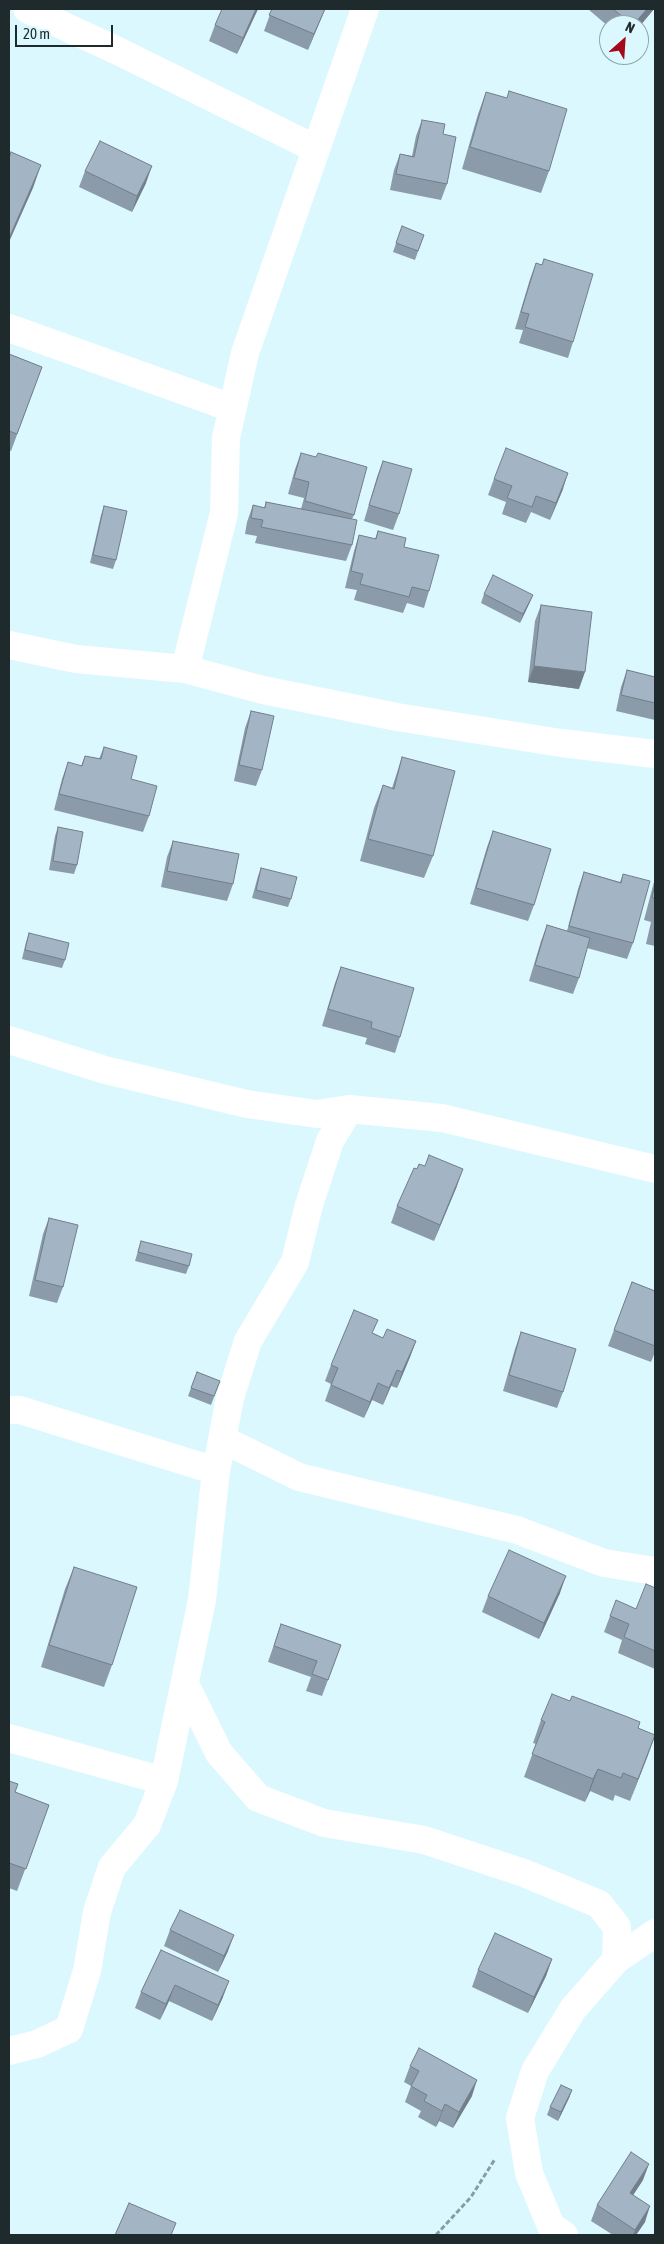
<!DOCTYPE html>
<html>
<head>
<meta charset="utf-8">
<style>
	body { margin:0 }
	#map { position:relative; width:664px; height:2244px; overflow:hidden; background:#dbf8ff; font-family:"Asap Condensed",sans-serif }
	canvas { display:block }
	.frame { position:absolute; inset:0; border:10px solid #1f2a2d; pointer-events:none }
	.north { position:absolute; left:599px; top:15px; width:50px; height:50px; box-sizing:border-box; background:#dbf8ff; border:1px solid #90a6ab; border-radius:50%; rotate:26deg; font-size:14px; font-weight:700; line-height:20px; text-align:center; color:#1f2a2d }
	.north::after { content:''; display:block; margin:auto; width:18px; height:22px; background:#a30919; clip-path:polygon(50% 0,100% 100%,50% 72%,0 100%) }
	.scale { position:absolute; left:15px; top:25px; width:98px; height:22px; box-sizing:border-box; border:2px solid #1f2a2d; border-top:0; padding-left:6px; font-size:15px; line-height:18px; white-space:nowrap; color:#1f2a2d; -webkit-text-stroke:4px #dbf8ff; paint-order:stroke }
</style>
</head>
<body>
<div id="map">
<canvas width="664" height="2244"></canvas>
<div class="frame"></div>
<div class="north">N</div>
<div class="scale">20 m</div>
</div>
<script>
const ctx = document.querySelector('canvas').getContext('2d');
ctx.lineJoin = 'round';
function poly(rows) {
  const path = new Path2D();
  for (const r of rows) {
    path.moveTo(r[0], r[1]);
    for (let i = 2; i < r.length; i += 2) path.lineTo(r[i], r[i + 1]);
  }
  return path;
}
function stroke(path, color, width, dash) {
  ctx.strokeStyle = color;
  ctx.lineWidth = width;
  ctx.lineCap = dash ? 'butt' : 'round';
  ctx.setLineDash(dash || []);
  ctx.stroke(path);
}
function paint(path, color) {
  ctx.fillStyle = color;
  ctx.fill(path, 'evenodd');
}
stroke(poly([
	[436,2235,471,2197,495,2159]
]), '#889da2', 3, [5, 2.5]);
stroke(poly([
	[27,9,118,51,316,149],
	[9,328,232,408],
	[9,645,76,659,185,669,263,690,397,717,561,743,655,754],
	[185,669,224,513,226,438,245,353,365,9],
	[9,1040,105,1070,247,1104,317,1114,349,1109,442,1118,655,1169],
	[9,1410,20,1410,216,1471],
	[222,1439,299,1477,517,1530,604,1563,655,1571],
	[185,1684,219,1753,258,1798,324,1823,424,1840,524,1873,599,1904,617,1927,616,1960],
	[9,1738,164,1781],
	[9,2051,37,2044,69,2029,87,1971,97,1912,112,1867,147,1825,164,1781,202,1600,216,1471,230,1398,248,1341,295,1262,309,1205,330,1141,349,1109],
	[564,2235,551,2226,529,2173,520,2118,535,2071,573,2009,616,1960,655,1933]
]), '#fff', 28);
paint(poly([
	[258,9,237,54,209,41,215,25],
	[272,9,325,9,308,50,264,31],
	[588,9,654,9,639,27,639,25,609,25,609,27],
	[486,92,549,171,541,193,462,169,478,114],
	[422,120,443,134,447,184,441,200,390,190,394,170,400,154,412,156,416,136],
	[85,171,146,183,132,212,79,187],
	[402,226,424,235,415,260,393,252],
	[544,259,573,342,568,358,519,343,523,330,515,329,530,279,536,263,542,265],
	[9,354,42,367,11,451,9,450],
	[301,453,354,515,352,519,352,545,346,561,255,543,257,536,245,534,247,522,253,505,264,508,266,502,301,509,304,498,288,494,295,469],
	[383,461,399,514,393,530,364,521,377,477],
	[494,479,563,489,550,520,531,512,526,523,502,514,506,502,488,495],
	[104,506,116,560,113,569,90,563,101,515],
	[378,531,404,547,429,591,424,608,407,603,403,613,354,600,357,590,345,588,354,551,359,535,375,539],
	[484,594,533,595,529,604,520,623,481,603],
	[541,605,579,689,528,682,535,621],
	[627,670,655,677,655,720,616,711,621,687],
	[251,711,262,770,256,786,234,781,245,728],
	[104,747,131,779,149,816,143,832,54,810,62,779,68,762,81,766,85,756,99,759],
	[402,757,433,856,424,878,360,861,374,808,383,785,392,788],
	[58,827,77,865,74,874,49,870,55,836],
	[493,831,534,905,528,921,470,904,487,847],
	[173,841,233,884,227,901,161,887,167,857],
	[261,868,291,899,288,907,252,898,258,876],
	[584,872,620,882,623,874,633,943,627,959,587,948,579,978,573,994,529,981,541,941,547,925,567,931,578,889],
	[655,878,655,946,646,944,651,922,644,920],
	[29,933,65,960,62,968,22,959,26,942],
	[341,967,400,1037,395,1053,365,1044,367,1038,322,1026,335,983],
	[457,1186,434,1241,391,1223,397,1206],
	[49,1218,63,1287,57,1303,29,1296,43,1234],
	[141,1241,189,1266,186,1274,135,1261],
	[632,1282,655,1291,655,1352,651,1362,608,1346],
	[521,1332,563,1392,557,1408,503,1391,515,1349],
	[373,1333,383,1338,416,1341,410,1357,397,1388,391,1386,383,1405,372,1400,364,1418,325,1401,331,1384,325,1381,331,1365],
	[197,1372,220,1381,211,1405,188,1396],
	[74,1567,112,1665,104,1687,41,1667,65,1589],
	[655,1588,655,1669,618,1653,622,1640,604,1632,610,1616,636,1609],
	[560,1593,539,1639,482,1612,488,1596],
	[281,1624,341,1645,322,1696,306,1691,311,1677,268,1662],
	[570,1701,638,1728,655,1736,630,1801,615,1795,613,1801,590,1791,585,1802,524,1777,536,1744,533,1743,541,1720],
	[9,1781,15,1792,49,1805,17,1891,9,1888],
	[170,1930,228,1951,218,1972,164,1946],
	[161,1950,223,1997,212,2021,169,2001,160,2020,135,2008,141,1992],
	[552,1959,546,1976,528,2013,472,1987,478,1970],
	[410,2066,472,2096,453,2128,439,2121,436,2127,418,2117,421,2111,405,2102,411,2086,404,2082],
	[572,2090,569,2098,558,2121,547,2115,550,2107],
	[643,2180,633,2195,645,2222,636,2235,613,2235,591,2221,597,2205]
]), '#8c9ba9');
paint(poly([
	[256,9,258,9,237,54,243,38],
	[325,9,308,50,314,34],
	[647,9,654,9,639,27,639,25,633,25],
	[41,165,33,188,9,242,10,236],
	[152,166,146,183,132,212,137,196],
	[568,473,563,489,550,520,556,503],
	[533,595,529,604,520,623,523,614],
	[534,666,585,672,579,689,528,682],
	[463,1169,457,1186,434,1241,440,1225],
	[416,1341,410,1357,397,1388,402,1372],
	[397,1370,391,1386,383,1405,389,1388],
	[378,1383,372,1400,364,1418,370,1402],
	[566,1576,560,1593,539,1639,544,1623],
	[655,1736,647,1758,630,1801,638,1779],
	[598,1769,590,1791,585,1802,593,1779],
	[234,1935,228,1951,218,1972,224,1956],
	[552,1959,546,1976,528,2013,534,1997],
	[229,1981,223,1997,212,2021,218,2005],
	[175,1985,169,2001,160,2020,166,2004],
	[477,2080,472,2096,453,2128,459,2112],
	[572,2090,569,2098,558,2121,561,2112],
	[445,2104,439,2121,436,2127,442,2111],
	[649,2164,643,2180,624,2209,630,2193],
	[650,2206,645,2222,636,2235,633,2235,635,2230]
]), '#727e8a');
const building = poly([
	[222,9,256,9,243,38,215,25,222,9],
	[272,9,325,9,314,34,269,15,272,9],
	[613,9,647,9,633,25,613,9],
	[509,91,567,109,549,171,470,147,486,92,507,98,509,91],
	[422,120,445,124,443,134,456,137,447,184,396,174,400,154,414,157,422,120],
	[100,141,152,166,137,196,85,171,100,141],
	[11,152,41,165,10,236,9,236,9,158,11,152],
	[402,226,424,235,418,251,396,243,402,226],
	[544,259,593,274,573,342,525,327,529,314,521,312,536,263,542,265,544,259],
	[9,354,42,367,17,434,9,431,9,354],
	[506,448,568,473,556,503,536,496,532,507,507,498,512,486,494,479,506,448],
	[301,453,316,457,318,453,367,467,354,515,305,501,309,482,294,478,301,453],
	[383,461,412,469,399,514,369,505,383,461],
	[266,502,357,520,352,545,261,527,263,520,251,518,253,505,265,508,266,502],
	[104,506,127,511,116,560,93,555,104,506],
	[378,531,406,538,404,547,439,555,429,591,412,587,409,597,360,584,363,574,351,571,359,535,376,539,378,531],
	[493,575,533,595,523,614,484,594,493,575],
	[541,605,592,612,585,672,534,666,541,605],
	[627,670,655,677,655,703,621,695,627,670],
	[251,711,274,716,262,770,239,765,251,711],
	[104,747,137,756,131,779,157,786,149,816,59,794,68,762,82,766,85,756,101,759,104,747],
	[402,757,455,771,433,856,368,839,383,785,394,789,402,757],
	[58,827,83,832,77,865,53,861,58,827],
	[493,831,551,849,534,905,476,888,493,831],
	[173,841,239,854,233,884,167,871,173,841],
	[261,868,297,877,291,899,256,890,261,868],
	[584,872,621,883,623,874,650,881,633,943,569,926,584,872],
	[655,885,655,899,652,897,655,885],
	[547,925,590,938,579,978,535,965,547,925],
	[29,933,69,943,65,960,25,950,29,933],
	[341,967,414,988,400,1037,371,1028,372,1022,328,1009,341,967],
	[429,1155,463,1169,440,1225,397,1206,414,1168,417,1169,419,1164,425,1166,429,1155],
	[49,1218,78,1225,63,1287,35,1280,49,1218],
	[141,1241,192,1254,189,1266,138,1252,141,1241],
	[632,1282,655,1291,655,1346,614,1330,632,1282],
	[354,1310,378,1320,372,1333,383,1338,387,1329,416,1341,402,1372,397,1370,389,1388,378,1383,370,1402,331,1385,338,1368,331,1365,354,1310],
	[521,1332,576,1349,563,1392,509,1375,521,1332],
	[197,1372,220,1381,214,1396,191,1388,197,1372],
	[509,1550,566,1576,544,1623,488,1596,509,1550],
	[74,1567,137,1587,112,1665,49,1645,74,1567],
	[646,1584,655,1588,655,1651,624,1637,629,1624,610,1616,616,1600,636,1609,646,1584],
	[281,1624,341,1645,328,1680,312,1674,317,1661,274,1646,281,1624],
	[552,1694,570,1701,572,1696,625,1716,640,1722,638,1728,655,1735,638,1779,623,1773,621,1778,598,1769,593,1779,532,1754,545,1722,541,1720,552,1694],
	[9,1781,18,1784,15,1792,49,1805,26,1869,9,1863,9,1781],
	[180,1910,234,1935,224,1956,170,1930,180,1910],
	[495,1933,552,1959,534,1997,478,1970,495,1933],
	[161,1950,229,1981,218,2005,175,1985,166,2004,141,1992,161,1950],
	[419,2048,477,2080,459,2112,445,2104,442,2111,424,2101,427,2095,411,2086,419,2071,410,2066,419,2048],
	[561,2085,572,2090,561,2112,550,2107,561,2085],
	[631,2152,649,2164,630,2193,650,2206,635,2230,597,2205,631,2152],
	[129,2203,176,2223,171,2235,115,2235,129,2203]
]);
paint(building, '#a3b4c5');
stroke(building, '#727e8a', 1);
</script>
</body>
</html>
